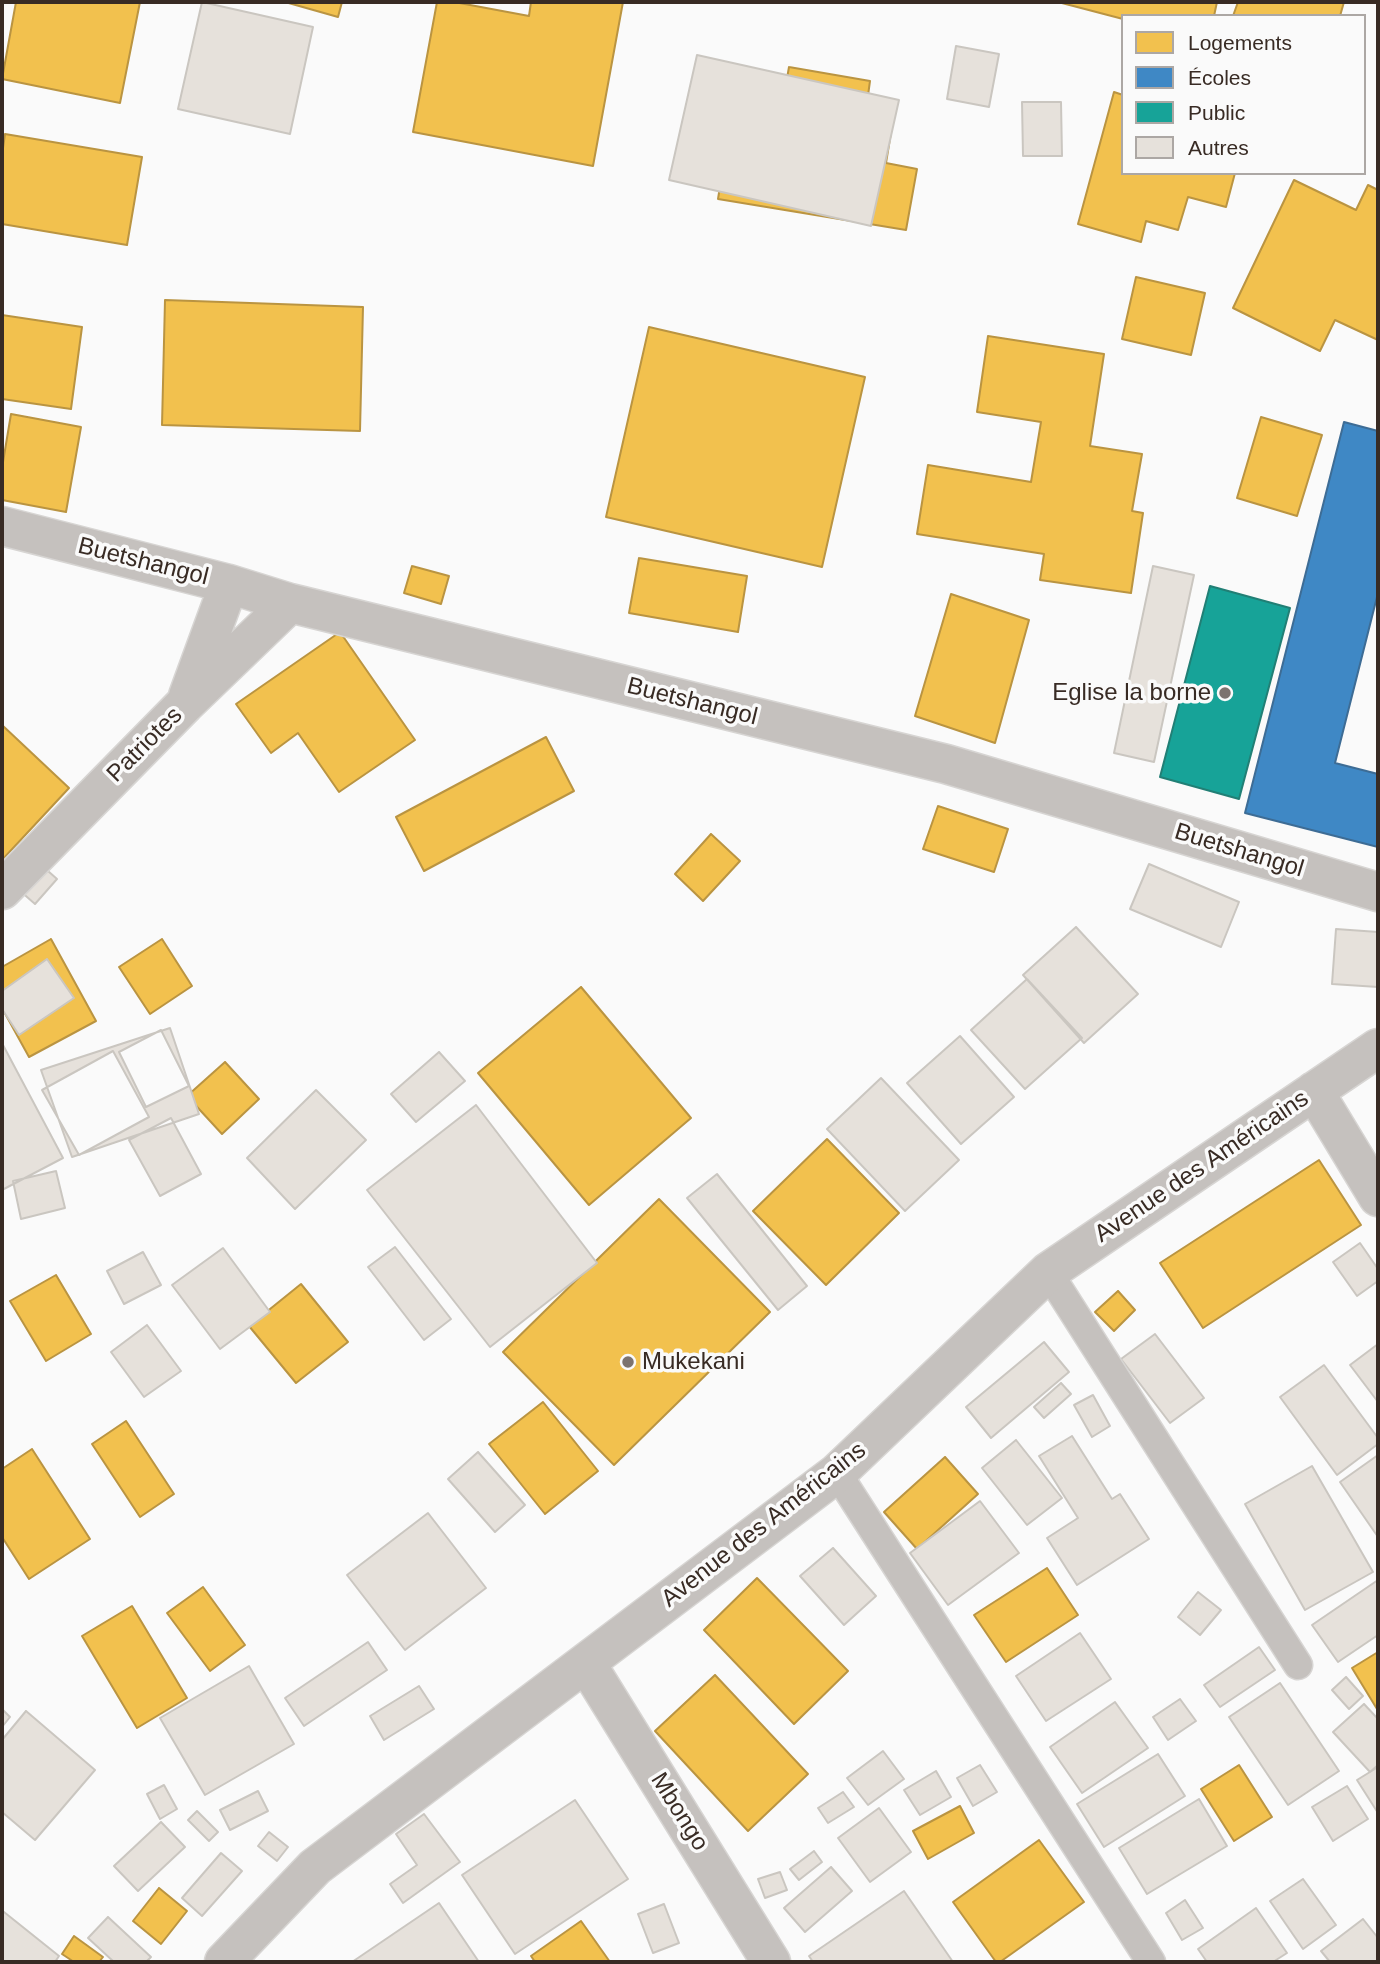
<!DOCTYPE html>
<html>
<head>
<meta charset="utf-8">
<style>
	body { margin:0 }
	#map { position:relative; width:1380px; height:1964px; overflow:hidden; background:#fafafa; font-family:Helvetica,sans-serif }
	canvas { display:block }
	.frame { position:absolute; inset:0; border:4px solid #382b24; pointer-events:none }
	.legend { position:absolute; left:1121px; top:14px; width:245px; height:161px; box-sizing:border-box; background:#fafafa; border:2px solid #aca7a4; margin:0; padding:9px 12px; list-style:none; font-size:21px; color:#382b24 }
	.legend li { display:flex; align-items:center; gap:14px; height:35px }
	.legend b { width:35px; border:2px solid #aca7a4 }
</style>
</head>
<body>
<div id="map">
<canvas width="1380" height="1964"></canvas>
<div class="frame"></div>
<ul class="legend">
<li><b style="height:19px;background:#f2c14e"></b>Logements</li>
<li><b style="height:19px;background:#3f88c5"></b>Écoles</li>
<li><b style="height:19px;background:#17a398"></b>Public</li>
<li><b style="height:19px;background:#e6e1db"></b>Autres</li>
</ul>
</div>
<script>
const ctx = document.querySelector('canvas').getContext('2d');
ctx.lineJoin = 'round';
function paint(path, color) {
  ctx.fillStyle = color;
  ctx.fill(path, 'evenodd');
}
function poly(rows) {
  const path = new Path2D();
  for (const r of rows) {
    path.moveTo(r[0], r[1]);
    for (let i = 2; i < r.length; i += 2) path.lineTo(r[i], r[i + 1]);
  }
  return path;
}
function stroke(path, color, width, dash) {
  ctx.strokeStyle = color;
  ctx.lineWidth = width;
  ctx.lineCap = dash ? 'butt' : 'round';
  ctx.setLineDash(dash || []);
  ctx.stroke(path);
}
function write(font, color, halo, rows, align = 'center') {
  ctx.font = font + ' Helvetica,sans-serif';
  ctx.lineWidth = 7;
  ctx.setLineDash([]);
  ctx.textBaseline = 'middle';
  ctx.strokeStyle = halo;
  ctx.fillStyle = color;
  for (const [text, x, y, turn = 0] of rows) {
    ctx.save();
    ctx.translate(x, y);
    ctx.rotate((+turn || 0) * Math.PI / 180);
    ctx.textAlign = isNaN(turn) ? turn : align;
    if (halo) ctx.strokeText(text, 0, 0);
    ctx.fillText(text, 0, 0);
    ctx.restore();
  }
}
const homes = poly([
	[16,2,140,2,120,103,2,79,16,2],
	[285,2,342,2,338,17,285,2],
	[437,2,454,2,529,16,531,2,623,2,593,166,413,132,437,2],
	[1058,2,1217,2,1214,16,1123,16,1123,19,1058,2],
	[1238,2,1344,2,1340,16,1233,16,1238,2],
	[789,67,870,81,866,110,894,114,886,163,917,169,906,230,718,199,736,87,784,95,789,67],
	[1114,92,1123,95,1123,173,1235,173,1226,207,1188,197,1178,230,1146,221,1141,242,1078,224,1114,92],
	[5,134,142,157,127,245,2,224,2,155,5,134],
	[1294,180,1356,210,1368,185,1378,190,1378,340,1335,320,1320,351,1233,308,1294,180],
	[1136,277,1205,293,1191,355,1122,339,1136,277],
	[165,300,363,307,360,431,162,425,165,300],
	[2,315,82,327,71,409,2,399,2,315],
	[649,327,865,377,822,567,606,517,649,327],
	[988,336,1104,354,1090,446,1142,454,1132,511,1143,513,1131,593,1040,580,1044,554,917,534,928,465,1031,482,1041,422,977,412,988,336],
	[11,414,81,427,66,512,2,500,2,468,11,414],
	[1261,417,1322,435,1297,516,1237,498,1261,417],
	[639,558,747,576,738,632,629,613,639,558],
	[412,566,449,576,441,604,404,593,412,566],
	[951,594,1029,620,995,743,915,716,951,594],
	[340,632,415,740,339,792,298,733,271,753,236,704,340,632],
	[2,725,69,788,2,860,2,725],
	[546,737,574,791,424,871,396,817,546,737],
	[938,806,1008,829,994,872,923,849,938,806],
	[711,834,740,861,703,901,675,874,711,834],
	[51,939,96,1021,29,1057,2,1008,2,967,51,939],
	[162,939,192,986,150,1014,119,967,162,939],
	[581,987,691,1118,589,1205,478,1073,581,987],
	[225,1062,259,1099,222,1134,187,1096,225,1062],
	[2,1068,43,1153,2,1173,2,1068],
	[827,1139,899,1213,826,1285,753,1211,827,1139],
	[1319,1160,1361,1225,1203,1328,1160,1263,1319,1160],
	[659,1199,770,1312,614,1465,503,1352,659,1199],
	[56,1275,91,1334,46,1361,10,1301,56,1275],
	[301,1284,348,1342,296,1383,249,1326,301,1284],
	[1118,1291,1135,1310,1114,1331,1095,1312,1118,1291],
	[543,1402,598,1471,545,1514,489,1444,543,1402],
	[126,1421,174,1494,140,1517,92,1444,126,1421],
	[32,1449,90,1539,29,1579,2,1537,2,1469,32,1449],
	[945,1457,978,1494,917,1549,884,1512,945,1457],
	[1047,1568,1078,1615,1006,1662,974,1615,1047,1568],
	[757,1578,848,1671,794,1724,704,1630,757,1578],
	[203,1587,245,1645,210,1671,167,1613,203,1587],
	[132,1606,187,1698,137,1728,82,1636,132,1606],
	[1378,1652,1378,1708,1377,1709,1352,1668,1378,1652],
	[715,1675,808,1774,748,1831,655,1731,715,1675],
	[1239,1765,1272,1817,1234,1841,1201,1789,1239,1765],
	[960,1806,974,1833,928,1859,913,1831,960,1806],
	[1039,1840,1084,1902,1000,1962,996,1962,953,1902,1039,1840],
	[159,1888,187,1911,161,1944,133,1921,159,1888],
	[581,1921,610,1962,535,1962,531,1956,581,1921],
	[74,1936,103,1957,99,1962,74,1962,62,1954,74,1936]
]);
paint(homes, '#f2c14e');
stroke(homes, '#ba9441', 2);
const schools = poly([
	[1344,422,1378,431,1378,593,1335,763,1378,774,1378,847,1245,813,1344,422]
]);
paint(schools, '#3f88c5');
stroke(schools, '#3d6c95', 2);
const public = poly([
	[1210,586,1290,608,1239,799,1160,777,1210,586]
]);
paint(public, '#17a398');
stroke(public, '#217f75', 2);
const building = poly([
	[202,2,313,27,290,134,178,109,202,2],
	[956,46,999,54,989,107,947,99,956,46],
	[697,55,899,100,871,226,669,180,697,55],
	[1022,102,1061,102,1062,156,1023,156,1022,102],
	[1153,566,1194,575,1154,762,1114,753,1153,566],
	[21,847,57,879,35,904,2,875,21,847],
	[1149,864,1239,902,1221,947,1130,909,1149,864],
	[1076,927,1138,994,1084,1043,1023,975,1076,927],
	[1336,929,1378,932,1378,987,1332,984,1336,929],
	[47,959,74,998,19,1035,2,1009,2,991,47,959],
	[1027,979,1082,1038,1025,1089,971,1030,1027,979],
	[170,1028,199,1114,72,1157,41,1070,170,1028],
	[161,1030,189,1086,146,1107,119,1052,161,1030],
	[960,1036,1014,1097,961,1144,907,1083,960,1036],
	[3,1045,63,1158,2,1190,2,1046,3,1045],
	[113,1051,149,1117,79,1155,42,1090,113,1051],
	[439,1052,465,1081,416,1122,391,1094,439,1052],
	[881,1078,959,1160,905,1211,827,1129,881,1078],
	[316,1090,366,1140,295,1209,247,1158,316,1090],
	[476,1105,597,1263,490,1347,367,1190,476,1105],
	[171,1118,201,1174,160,1196,129,1140,171,1118],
	[56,1171,65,1208,21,1219,13,1181,56,1171],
	[717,1174,807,1286,778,1310,687,1198,717,1174],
	[1360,1243,1378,1269,1378,1281,1357,1296,1333,1262,1360,1243],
	[395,1247,451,1319,424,1340,368,1267,395,1247],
	[223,1248,270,1312,220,1349,172,1285,223,1248],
	[143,1252,161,1285,124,1304,107,1271,143,1252],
	[147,1325,181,1371,144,1397,111,1352,147,1325],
	[1155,1334,1204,1398,1170,1423,1121,1359,1155,1334],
	[1044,1342,1069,1372,991,1438,966,1407,1044,1342],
	[1378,1344,1378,1402,1350,1365,1378,1344],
	[1324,1365,1378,1438,1378,1444,1337,1475,1280,1397,1324,1365],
	[1061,1383,1071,1394,1044,1418,1034,1407,1061,1383],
	[1093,1395,1110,1426,1092,1437,1074,1405,1093,1395],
	[1072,1436,1112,1499,1120,1494,1149,1539,1077,1585,1047,1538,1078,1518,1039,1456,1072,1436],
	[1016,1440,1062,1498,1027,1525,982,1468,1016,1440],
	[478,1452,525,1505,495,1532,448,1479,478,1452],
	[1378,1455,1378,1537,1340,1482,1378,1455],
	[1312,1466,1373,1572,1305,1610,1245,1504,1312,1466],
	[980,1501,1019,1553,948,1605,910,1553,980,1501],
	[428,1513,486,1588,405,1650,347,1575,428,1513],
	[833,1548,876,1596,844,1625,800,1576,833,1548],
	[1378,1580,1378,1635,1338,1662,1312,1625,1378,1580],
	[1198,1592,1221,1610,1200,1635,1178,1617,1198,1592],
	[1080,1633,1111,1679,1046,1721,1016,1676,1080,1633],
	[368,1642,387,1670,304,1726,285,1698,368,1642],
	[1259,1647,1275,1670,1220,1707,1204,1685,1259,1647],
	[249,1666,294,1744,205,1795,160,1718,249,1666],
	[1346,1677,1363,1696,1349,1709,1332,1690,1346,1677],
	[1280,1683,1339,1771,1288,1805,1229,1717,1280,1683],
	[419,1686,434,1709,384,1740,370,1716,419,1686],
	[1180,1699,1196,1721,1168,1740,1153,1717,1180,1699],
	[1115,1702,1148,1748,1082,1793,1050,1747,1115,1702],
	[1364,1704,1378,1719,1378,1765,1370,1772,1333,1732,1364,1704],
	[2,1709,10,1717,2,1727,2,1709],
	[26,1711,95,1770,35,1840,2,1812,2,1740,26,1711],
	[883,1751,904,1779,868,1805,847,1778,883,1751],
	[1158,1754,1185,1796,1104,1847,1077,1804,1158,1754],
	[980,1765,997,1792,973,1806,957,1778,980,1765],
	[1378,1767,1378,1813,1357,1780,1378,1767],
	[936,1771,951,1797,920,1815,904,1790,936,1771],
	[164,1785,177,1809,160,1819,147,1794,164,1785],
	[1347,1786,1368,1819,1333,1841,1312,1807,1347,1786],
	[258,1791,268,1811,230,1830,220,1810,258,1791],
	[843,1792,854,1807,828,1823,818,1808,843,1792],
	[1199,1799,1227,1846,1147,1894,1119,1848,1199,1799],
	[575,1800,628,1879,515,1954,462,1875,575,1800],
	[879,1808,911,1852,870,1882,838,1838,879,1808],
	[197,1811,218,1832,209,1841,188,1820,197,1811],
	[424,1814,460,1862,403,1903,390,1884,417,1865,396,1834,424,1814],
	[161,1822,185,1847,138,1891,114,1866,161,1822],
	[269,1832,288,1847,277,1861,258,1846,269,1832],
	[814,1851,822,1862,799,1880,790,1869,814,1851],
	[221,1853,242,1871,202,1916,182,1898,221,1853],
	[831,1867,852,1891,805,1932,784,1908,831,1867],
	[780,1872,787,1890,765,1898,758,1879,780,1872],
	[1303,1879,1336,1925,1303,1949,1270,1901,1303,1879],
	[904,1891,953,1962,813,1962,809,1956,904,1891],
	[1185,1900,1203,1928,1182,1940,1166,1913,1185,1900],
	[439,1903,479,1962,352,1962,439,1903],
	[664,1904,679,1943,653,1953,638,1914,664,1904],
	[1256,1908,1287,1953,1273,1962,1207,1962,1198,1949,1256,1908],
	[4,1912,59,1956,55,1962,2,1962,2,1915,4,1912],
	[108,1917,151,1957,146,1962,114,1962,88,1938,108,1917],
	[1363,1919,1378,1938,1378,1962,1330,1962,1321,1951,1363,1919]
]);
paint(building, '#e6e1db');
stroke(building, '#cac6c0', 2);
const lane = poly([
	[1048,1272,1298,1665],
	[837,1473,1151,1962]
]);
const street = poly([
	[2,526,229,584,290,603,946,764,1378,892],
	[188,696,229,584],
	[2,890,185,704,290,603],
	[1314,1091,1378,1197],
	[586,1663,771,1962],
	[224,1962,315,1867,837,1473,1048,1272,1378,1048]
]);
stroke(lane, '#d7d5d3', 31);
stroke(street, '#d7d5d3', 41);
stroke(lane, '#c5c1be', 28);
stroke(street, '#c5c1be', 38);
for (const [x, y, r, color] of [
	[1225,693,7,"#7c736f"],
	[628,1362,7,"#7c736f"]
]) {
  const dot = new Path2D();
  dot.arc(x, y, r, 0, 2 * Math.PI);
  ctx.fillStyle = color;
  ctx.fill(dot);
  stroke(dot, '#fafafa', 2.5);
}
write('24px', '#382b24', '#fafafa', [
	["Buetshangol",143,562,14],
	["Buetshangol",692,702,14],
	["Patriotes",145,745,-45],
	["Buetshangol",1239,851,17],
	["Avenue des Américains",1202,1167,-34],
	["Avenue des Américains",764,1525,-38],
	["Mbongo",679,1812,58]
]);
write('24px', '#382b24', '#fafafa', [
	["Eglise la borne",1211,693],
	["Mukekani",642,1362,"left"]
], 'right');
</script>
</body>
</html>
